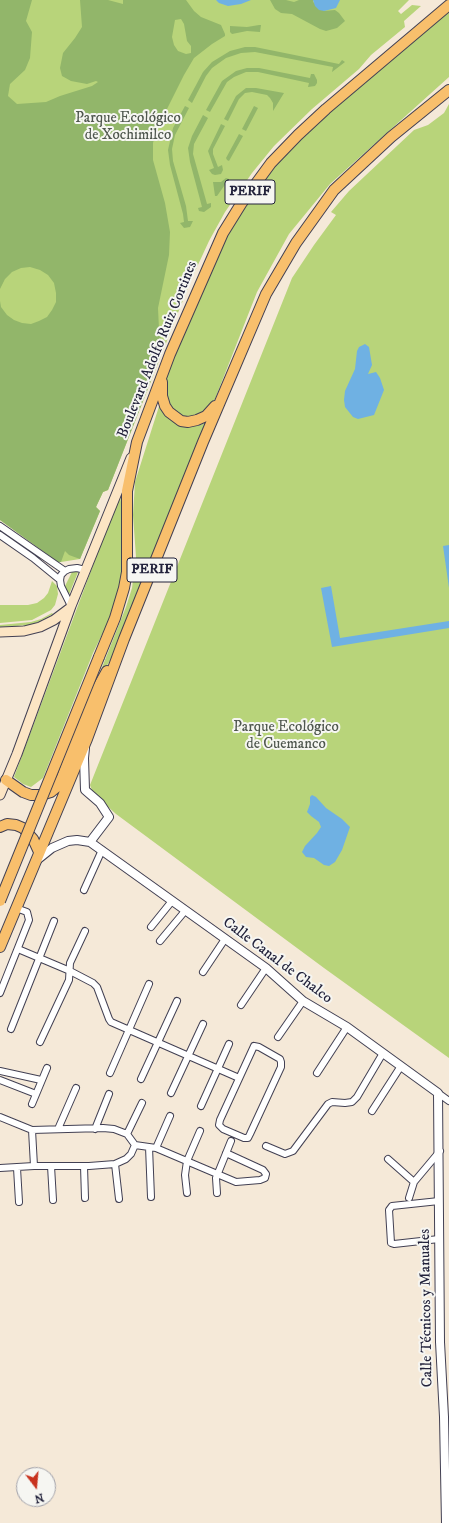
<!DOCTYPE html>
<html>
<head>
<meta charset="utf-8">
<style>
	body { margin:0 }
	#map { position:relative; width:449px; height:1523px; overflow:hidden; background:#f5e9d8; font-family:"IM FELL DW Pica",serif }
	canvas { display:block }
	.north { position:absolute; left:16px; top:1467px; width:40px; height:40px; box-sizing:border-box; background:#f6f6f2; border:1px solid #a1a1a9; border-radius:50%; rotate:164deg; font-size:11px; font-weight:700; line-height:16px; text-align:center; color:#22223b }
	.north::after { content:''; display:block; margin:auto; width:14px; height:18px; background:#c8321e; clip-path:polygon(50% 0,100% 100%,50% 72%,0 100%) }
</style>
</head>
<body>
<div id="map">
<canvas width="449" height="1523"></canvas>
<div class="north">N</div>
</div>
<script>
const ctx = document.querySelector('canvas').getContext('2d');
ctx.lineJoin = 'round';
function paint(path, color) {
  ctx.fillStyle = color;
  ctx.fill(path, 'evenodd');
}
function poly(rows) {
  const path = new Path2D();
  for (const r of rows) {
    path.moveTo(r[0], r[1]);
    for (let i = 2; i < r.length; i += 2) path.lineTo(r[i], r[i + 1]);
  }
  return path;
}
function stroke(path, color, width, dash) {
  ctx.strokeStyle = color;
  ctx.lineWidth = width;
  ctx.lineCap = dash ? 'butt' : 'round';
  ctx.setLineDash(dash || []);
  ctx.stroke(path);
}
function write(font, color, halo, rows, align = 'center') {
  ctx.font = font + ' "IM FELL DW Pica",serif';
  ctx.lineWidth = 4;
  ctx.setLineDash([]);
  ctx.textBaseline = 'middle';
  ctx.strokeStyle = halo;
  ctx.fillStyle = color;
  for (const [text, x, y, turn = 0] of rows) {
    ctx.save();
    ctx.translate(x, y);
    ctx.rotate((+turn || 0) * Math.PI / 180);
    ctx.textAlign = isNaN(turn) ? turn : align;
    if (halo) ctx.strokeText(text, 0, 0);
    ctx.fillText(text, 0, 0);
    ctx.restore();
  }
}
paint(poly([
	[0,0,409,0,398,11,401,14,412,5,421,6,404,21,405,27,371,55,359,69,312,109,274,146,252,173,225,212,209,241,191,280,108,490,103,492,96,507,100,511,80,559,61,562,58,562,0,520],
	[449,8,449,77,330,184,289,234,257,292,215,399,206,411,189,417,176,416,168,408,166,375,227,230,275,162,331,109],
	[449,104,449,1058,324,968,116,814,93,793,90,785,292,278,314,245,336,215,331,212,349,191,414,130,428,125,444,113],
	[161,400,188,426,198,426,207,422,114,654,95,685,126,607,132,588,136,557,133,515,135,482],
	[120,493,125,539,123,582,112,614,93,653,43,778,31,787,23,784,14,777],
	[73,570,77,570,78,572,68,597,64,588],
	[52,581,57,586,58,594,55,605,51,610,32,620,0,623,0,605,28,605,37,603,44,598,48,593],
	[52,613,53,614,38,622,29,625,0,627,0,625,31,622,41,619]
]), '#b8d47a');
paint(poly([
	[0,0,32,0,26,21,32,32,30,58,25,70,10,84,8,96,17,104,46,102,60,96,92,86,98,82,96,81,87,84,71,81,62,76,60,68,63,53,75,38,82,27,80,0,108,0,123,4,123,0,186,0,194,11,201,17,221,25,225,34,225,36,212,44,194,58,184,75,157,129,153,143,153,160,165,203,170,232,169,255,158,308,159,329,163,350,108,490,103,492,96,507,100,511,80,559,69,555,65,551,61,562,58,562,0,520,0,301,1,307,7,315,14,320,22,323,31,324,39,321,47,317,52,310,56,302,56,293,54,283,48,275,40,270,30,267,21,268,12,272,5,279,0,289],
	[181,19,184,24,187,41,191,46,191,53,186,54,178,51,174,45,172,37,175,20],
	[270,0,286,0,294,2,299,0,313,0,313,2,324,11,335,10,339,13,345,21,337,28,326,31,320,29,292,14,281,13,275,9],
	[259,25,261,25,260,32,247,31,232,34,230,32,230,26,247,27],
	[255,47,339,64,342,60,345,62,332,72,333,67,255,52,241,53,226,58,212,68,206,76,192,103,188,100,203,72,212,62,230,51,245,47],
	[247,68,259,68,310,78,311,74,314,74,317,80,317,83,315,86,308,87,309,83,258,72,246,72,234,77,227,82,210,112,206,110,222,81,236,71],
	[246,88,256,88,284,93,273,111,273,103,270,98,267,95,252,92,245,93,239,99,228,121,224,119,236,96],
	[185,106,189,108,175,135,172,149,173,161,186,206,188,221,193,221,190,227,184,228,180,223,184,222,183,214,170,165,168,150,173,128],
	[254,106,258,108,246,131,242,129],
	[203,115,208,118,194,144,193,154,207,204,211,203,211,207,204,212,199,211,198,208,202,207,190,162,188,148,192,136],
	[221,124,225,126,213,149,213,154,218,167,222,165,223,170,221,174,215,175,212,174,209,170,214,168,208,151],
	[239,134,243,136,229,161,227,160,226,158],
	[226,178,229,179,217,196,215,196,213,182,221,182]
]), '#92b66a');
paint(poly([
	[216,0,251,0,241,4,228,6,219,3],
	[313,0,340,0,336,8,324,11,319,10,315,6],
	[365,344,369,347,372,365,368,374,376,372,380,378,384,390,374,415,358,419,353,417,345,407,344,400,345,391,355,369,357,351,359,347],
	[449,545,449,588,443,546],
	[331,586,340,638,449,621,449,628,332,647,321,588],
	[312,795,316,797,326,808,342,819,350,827,342,850,335,862,329,866,324,865,314,858,306,857,302,852,305,846,317,833,321,827,319,822,311,816,307,812,310,804,310,797]
]), '#6fb1e3');
const minor = poly([
	[0,526,65,571],
	[0,535,33,558,60,580],
	[71,606,61,586,60,580,61,575,65,571,69,569,77,568,85,570],
	[84,890,102,850],
	[151,927,172,901],
	[160,941,185,911],
	[18,949,70,971,93,983,97,987,109,1019,111,1022,239,1078],
	[203,972,225,939],
	[0,993,29,920,27,912,16,908],
	[241,1005,266,968],
	[11,1029,54,921],
	[278,1037,303,1001],
	[40,1042,69,980,70,963,85,931],
	[254,1046,259,1047,280,1059,281,1062,281,1067,250,1134,248,1138,244,1138,223,1129,219,1125,220,1120,254,1046],
	[0,1071,41,1080],
	[110,1073,149,984],
	[317,1073,347,1027],
	[141,1079,177,1001],
	[0,1080,36,1094],
	[171,1093,203,1024],
	[438,1093,449,1101],
	[32,1104,47,1068],
	[201,1106,229,1044],
	[372,1111,401,1066],
	[0,1117,32,1130,103,1128,114,1129,127,1134,135,1145],
	[58,1129,76,1088],
	[95,1129,109,1094],
	[32,1130,34,1166],
	[127,1134,142,1103],
	[135,1145,156,1148,236,1182,260,1180,265,1178,266,1174,263,1170,226,1153],
	[266,1146,285,1154,293,1151,328,1104,332,1102,345,1103,352,1102,357,1097,383,1053],
	[149,1147,151,1197],
	[156,1148,170,1116],
	[388,1159,414,1182],
	[115,1164,119,1199],
	[51,1166,53,1200],
	[84,1166,85,1198],
	[0,1168,34,1166,89,1166,115,1164,126,1159,131,1154,135,1145],
	[17,1168,19,1202],
	[187,1193,185,1175,187,1161,200,1131],
	[217,1193,216,1178,231,1141],
	[409,1198,414,1182,440,1151],
	[439,1239,394,1244,391,1243,389,1210,392,1206,439,1201]
]);
const tertiary = poly([
	[85,748,84,758,85,790,100,803,109,817,90,842],
	[37,860,52,848,68,841,77,840,90,842,266,968,303,1001,347,1027,438,1093,440,1342,444,1417,446,1523]
]);
const secondary = poly([
	[0,632,24,631,40,627,54,620,70,608],
	[0,795,17,754,71,606,131,458]
]);
const trunk = poly([
	[162,382,162,396,165,406,169,412,181,421,188,422,197,420,206,416,215,406],
	[99,657,115,618,124,588,127,572,127,491,137,442,170,354,223,233,241,204,271,163,298,135,326,109,449,5],
	[6,780,23,792,31,795,41,795,51,792,57,787,62,777,92,698,107,671],
	[0,827,7,824,16,825,23,828,33,839,39,852],
	[0,947,87,739,124,639,203,442,266,294,296,243,334,190,391,137,449,90]
]);
stroke(minor, '#424053', 8);
stroke(tertiary, '#424053', 10);
stroke(secondary, '#424053', 11);
stroke(trunk, '#424053', 12);
stroke(minor, '#fff', 6);
stroke(tertiary, '#fff', 8);
stroke(secondary, '#fce5c4', 9);
stroke(trunk, '#f8bf6c', 10);
const trunkBridge = poly([
	[0,901,99,657]
]);
stroke(trunkBridge, '#424053', 12, []);
stroke(trunkBridge, '#f8bf6c', 10);
for (const [x, y, w] of [
	[250,192,50],
	[152,570,50]
]) {
  const box = new Path2D();
  box.roundRect(x - w / 2, y - 12, w, 24, 3);
  ctx.fillStyle = '#f6f6f2';
  ctx.fill(box);
  stroke(box, '#22223b', 1);
}
write('bold 14px', '#22223b', null, [
	["PERIF",250,192],
	["PERIF",152,570]
]);
write('15px', '#4f574e', '#f6f6f2', [
	["Parque Ecológico",128,119],
	["de Xochimilco",128,136],
	["Parque Ecológico",286,728],
	["de Cuemanco",286,745]
]);
write('15px', '#22223b', '#f6f6f2', [
	["Boulevard Adolfo Ruiz Cortines",158,350,-68],
	["Calle Canal de Chalco",277,961,37],
	["Calle Técnicos y Manuales",427,1308,-91]
]);
</script>
</body>
</html>
